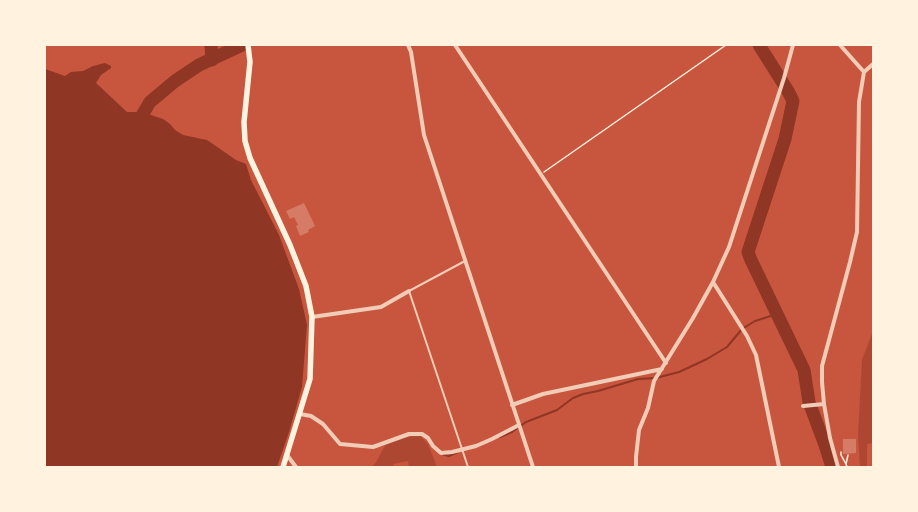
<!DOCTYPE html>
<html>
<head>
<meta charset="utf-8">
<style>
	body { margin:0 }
	#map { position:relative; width:918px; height:512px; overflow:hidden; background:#c8553d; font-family:Signika,sans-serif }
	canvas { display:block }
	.frame { position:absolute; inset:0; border:46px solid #fff3e0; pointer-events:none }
</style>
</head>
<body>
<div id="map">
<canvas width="918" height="512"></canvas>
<div class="frame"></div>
</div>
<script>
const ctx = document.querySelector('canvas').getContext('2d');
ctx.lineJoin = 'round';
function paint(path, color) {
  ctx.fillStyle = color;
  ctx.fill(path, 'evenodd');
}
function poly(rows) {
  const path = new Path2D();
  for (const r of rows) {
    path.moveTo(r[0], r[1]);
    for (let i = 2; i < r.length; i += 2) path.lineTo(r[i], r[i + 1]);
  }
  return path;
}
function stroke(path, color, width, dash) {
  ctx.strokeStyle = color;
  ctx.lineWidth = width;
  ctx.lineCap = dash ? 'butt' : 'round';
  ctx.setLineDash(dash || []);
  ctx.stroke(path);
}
paint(poly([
	[873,331,873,443,867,444,867,467,860,467,858,435,862,360],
	[420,436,428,444,437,467,409,467,408,461,393,464,394,467,372,467,376,462,386,444,408,437]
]), '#ae4732');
paint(poly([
	[105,63,111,66,111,68,101,75,96,83,127,112,142,112,163,119,170,124,175,130,183,135,207,140,236,160,246,164,251,180,279,235,299,289,307,325,302,387,289,432,277,467,45,467,45,69,65,76,71,72,83,71,93,66]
]), '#8f3625');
stroke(poly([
	[500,437,512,432,526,422,557,410,573,398,583,394,598,391,638,379,656,378,679,372,707,359,727,347,742,329,755,321,777,314],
	[442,454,449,456,458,452]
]), '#8f3625', 2);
stroke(poly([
	[211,45,212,60],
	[759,45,788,91,793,101,785,139,748,252,751,260,804,370,809,402,825,445,832,467],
	[135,127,150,102,175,81,199,65,242,45]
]), '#8f3625', 13);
paint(poly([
	[304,203,315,226,308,230,309,232,300,236,296,226,298,225,294,217,290,219,286,211],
	[843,439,856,439,856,453,843,454]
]), '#d67c66');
stroke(poly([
	[544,172,726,45],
	[841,452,841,455,846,464],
	[847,467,846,464,848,455]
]), '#fff3e0', 1.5);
stroke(poly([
	[465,261,409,291,468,467]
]), '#f1ccb7', 2);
stroke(poly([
	[408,45,411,52,424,135,533,467],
	[455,45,666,363],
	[840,45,864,72],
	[713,282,747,336,756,355,779,467],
	[312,317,381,307,409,291],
	[512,405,543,394,662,369],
	[803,406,824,404],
	[300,414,311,416,323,424,340,444,373,447,409,434,422,434,428,438,433,446,441,453,452,452,476,446,492,439,519,425],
	[287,455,296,467],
	[636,467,636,457,639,430,648,408,654,381,693,318,713,282,729,247,784,78,793,45],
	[838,467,830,438,824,404,822,382,822,366,850,262,857,232,859,102,864,72,873,64]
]), '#f1ccb7', 4);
stroke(poly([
	[248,45,250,62,244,122,245,141,250,158,290,245,306,286,312,317,310,379,283,467]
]), '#fff3e0', 5.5);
</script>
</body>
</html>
